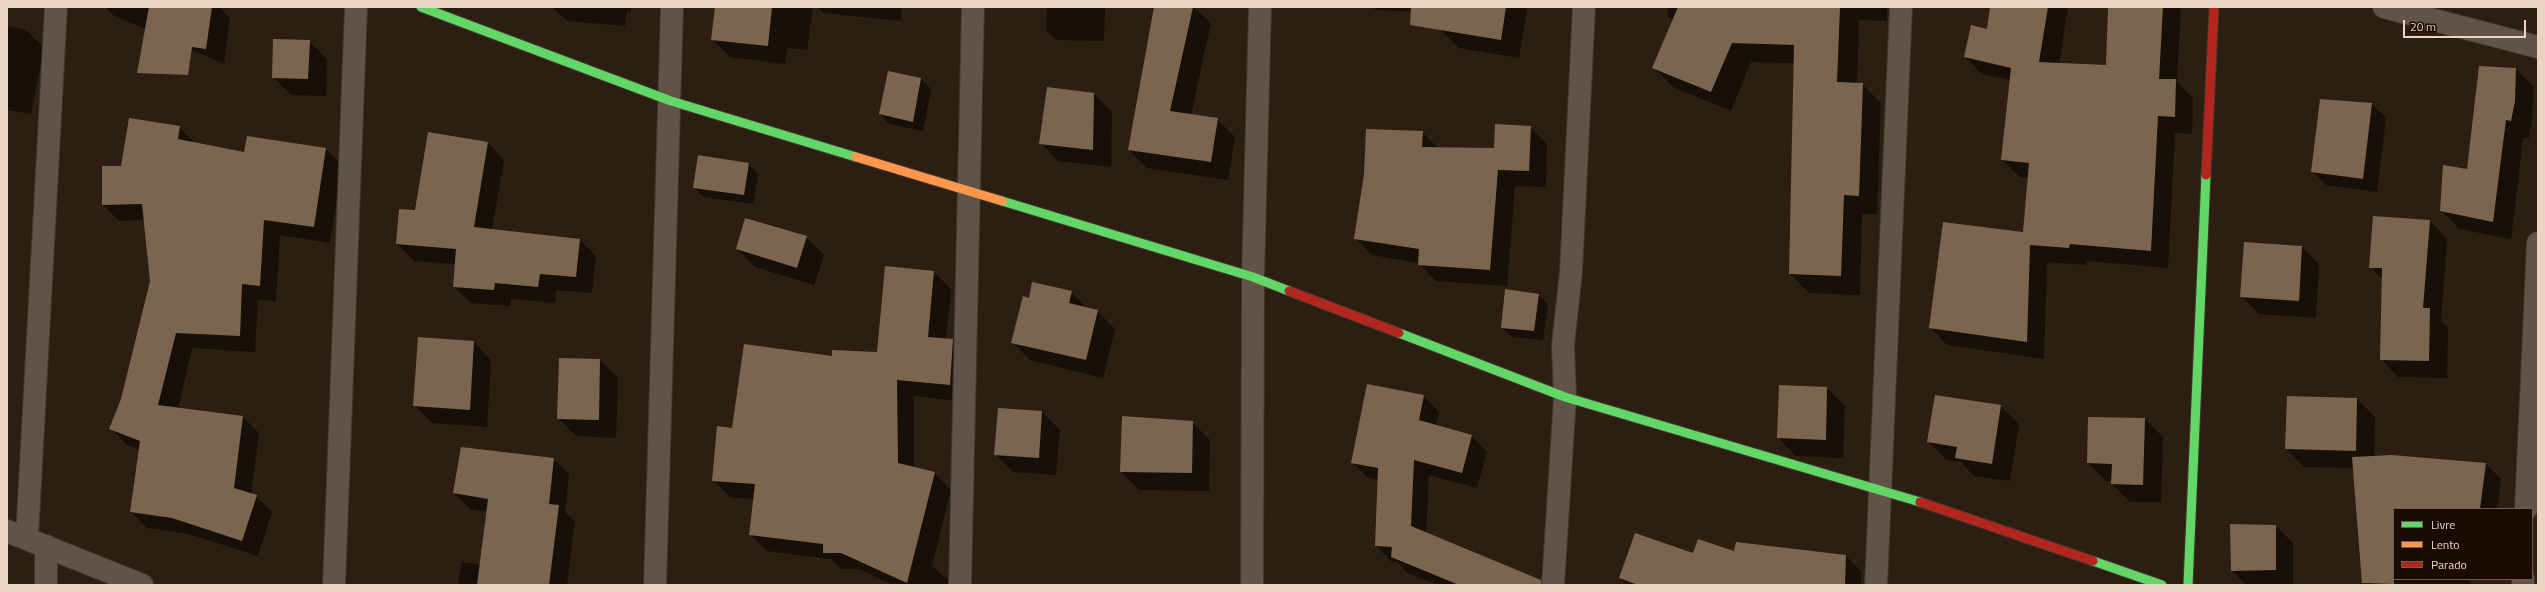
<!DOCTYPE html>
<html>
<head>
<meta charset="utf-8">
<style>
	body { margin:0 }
	#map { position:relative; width:2545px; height:592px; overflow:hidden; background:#2c1e10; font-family:"Titillium Web",sans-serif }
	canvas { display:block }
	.frame { position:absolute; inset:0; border:8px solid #ebd4c1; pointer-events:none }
	.legend { position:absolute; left:2393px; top:508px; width:140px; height:72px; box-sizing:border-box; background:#1a0b01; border:1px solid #6e5b4e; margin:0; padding:5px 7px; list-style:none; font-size:12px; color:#ebd4c1 }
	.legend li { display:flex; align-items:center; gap:8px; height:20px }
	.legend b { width:20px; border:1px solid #6e5b4e }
	.scale { position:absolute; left:2403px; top:20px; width:123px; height:18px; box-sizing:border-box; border:2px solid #ebd4c1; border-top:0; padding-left:5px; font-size:12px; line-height:14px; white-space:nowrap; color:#ebd4c1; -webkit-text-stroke:3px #1a0b01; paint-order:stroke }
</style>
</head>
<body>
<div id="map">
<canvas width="2545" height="592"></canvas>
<div class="frame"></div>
<ul class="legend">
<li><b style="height:5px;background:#63d668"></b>Livre</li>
<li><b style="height:5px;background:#ff974d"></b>Lento</li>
<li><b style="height:5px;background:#b3261e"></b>Parado</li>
</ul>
<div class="scale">20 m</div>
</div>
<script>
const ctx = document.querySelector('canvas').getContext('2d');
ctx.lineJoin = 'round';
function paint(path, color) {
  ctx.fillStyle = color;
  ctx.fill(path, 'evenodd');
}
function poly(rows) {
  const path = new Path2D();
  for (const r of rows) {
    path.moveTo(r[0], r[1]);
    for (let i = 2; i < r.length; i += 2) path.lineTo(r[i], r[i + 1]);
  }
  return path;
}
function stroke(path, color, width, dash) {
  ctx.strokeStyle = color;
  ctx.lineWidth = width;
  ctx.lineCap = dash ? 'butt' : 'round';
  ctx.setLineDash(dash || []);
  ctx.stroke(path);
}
paint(poly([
	[105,7,219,7,230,18,224,64,113,15],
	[552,7,631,7,631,13,627,12,625,26,567,21],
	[716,7,813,7,807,50,787,48,785,64,730,57,712,39],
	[818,7,902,7,901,21,824,13],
	[1047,7,1105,7,1104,41,1056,40,1046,30],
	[1155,7,1194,7,1211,23,1191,115,1217,119,1235,137,1228,180,1147,168,1129,150],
	[1373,7,1527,7,1519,58,1459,48,1441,30,1444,13,1376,10],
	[1668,7,1887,7,1887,21,1859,20,1857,84,1862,84,1881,103,1877,214,1862,214,1860,295,1809,293,1790,274,1794,63,1751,62,1731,111,1673,87,1654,68,1673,21,1667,15],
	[1991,7,2068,7,2059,64,2107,66,2109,7,2181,7,2177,82,2193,98,2192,134,2175,133,2168,268,2087,261,2086,265,2047,262,2044,359,1947,345,1930,327,2024,233,2029,178,2020,177,2002,160,2010,80,1982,74,1965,57,1988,30],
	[7,26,26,30,44,48,31,114,7,110],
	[309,41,327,59,326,96,291,95,273,77],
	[2516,69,2534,87,2532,120,2529,138,2523,138,2511,239,2459,229,2442,211,2468,171],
	[888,73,921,79,931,89,923,131,889,124,880,114],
	[1094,94,1112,112,1111,167,1058,161,1041,143],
	[2372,104,2386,118,2377,192,2326,185,2312,171],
	[179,127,195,143,245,154,247,137,326,149,342,165,330,243,280,235,276,301,258,300,255,352,192,348,178,409,243,417,259,433,251,494,256,496,272,512,258,556,189,534,147,528,131,512,140,450,127,445,111,428,122,399,152,281,145,220,119,221,103,205,121,167],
	[1530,127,1547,144,1546,187,1515,186,1507,286,1436,281,1419,263,1372,255,1355,238,1422,132,1439,149,1495,149],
	[428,133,488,143,504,160,492,230,580,240,596,256,592,293,556,290,555,303,511,299,510,306,471,303,454,287,456,264,414,261,397,244,416,211],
	[749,164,758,174,753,204,704,197,694,188],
	[2430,221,2447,239,2441,321,2448,327,2447,378,2398,377,2381,359,2382,279,2370,267],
	[806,237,824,255,814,285,755,267,737,249],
	[2302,247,2319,264,2316,318,2259,314,2241,296],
	[886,267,934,272,951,289,946,339,953,340,970,357,967,402,914,396,914,468,934,473,951,490,932,566,954,585,893,585,859,569,841,569,831,559,767,551,750,534,754,499,730,497,713,480,733,429,833,357,878,353],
	[1071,292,1088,309,1097,311,1115,329,1103,378,1030,360,1013,343,1029,299],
	[1539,295,1548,304,1543,340,1511,337,1502,327],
	[474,342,491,360,487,427,432,423,414,405],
	[600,360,618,378,616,438,576,436,558,418],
	[1780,386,1827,388,1845,406,1843,458,1796,456,1778,438],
	[1424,396,1439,412,1436,426,1472,436,1487,452,1477,488,1429,475,1426,534,1539,585,1438,585,1408,573,1397,562,1392,562,1376,546,1379,480,1368,478,1352,462],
	[1936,396,2001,406,2019,424,2010,481,1974,476,1961,462,1946,460,1929,442],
	[2357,399,2375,417,2374,457,2486,464,2501,479,2497,509,2394,509,2394,540,2354,468,2304,467,2286,449],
	[1042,412,1060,430,1056,475,1013,472,995,454],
	[2145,419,2163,437,2161,502,2130,502,2112,484,2112,481,2106,481,2088,463],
	[1192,422,1210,440,1209,491,1139,490,1121,472],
	[554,459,569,475,565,512,575,522,567,584,572,585,458,585,462,562,481,565,488,512,470,509,454,493],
	[2276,526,2293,543,2293,585,2246,585,2232,570],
	[1735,553,1846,556,1861,571,1861,585,1626,585,1620,578,1694,555],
	[2394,556,2394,579,2468,579,2472,585,2366,585,2363,582]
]), '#0007');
paint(poly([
	[149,7,212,7,206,49,192,47,188,75,137,73],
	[715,7,772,7,768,46,711,40],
	[1154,7,1193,7,1170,111,1218,118,1211,162,1128,150],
	[1411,7,1506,7,1501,40,1410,25],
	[1678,7,1840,7,1837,82,1863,83,1859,196,1844,195,1841,276,1789,274,1794,45,1732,43,1711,92,1652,68],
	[1990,7,2048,7,2039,62,2106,65,2108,7,2163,7,2159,79,2176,79,2175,117,2158,116,2151,251,2070,244,2069,248,2030,245,2027,342,1929,328,1943,222,2023,232,2029,163,2001,160,2011,68,1964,57,1971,25,1987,29],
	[273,39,310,40,308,79,272,78],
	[2479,66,2516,68,2515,101,2511,121,2506,120,2493,222,2440,211,2443,165,2467,169],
	[888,71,921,78,913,122,879,114],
	[1047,87,1094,93,1093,150,1039,144],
	[2320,99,2372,103,2363,179,2311,172],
	[129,118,180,126,178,139,244,152,247,136,326,148,314,227,264,220,260,286,242,284,240,336,176,333,158,405,243,416,234,488,257,495,242,541,172,518,130,512,140,441,109,429,121,399,150,281,142,204,102,205,102,166,121,166],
	[1495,124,1531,126,1529,171,1498,170,1490,270,1418,265,1419,249,1354,239,1364,174,1366,129,1423,131,1422,147,1494,148],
	[428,132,488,142,474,227,580,239,576,277,540,274,538,287,495,283,494,290,453,287,456,249,396,244,399,209,415,210],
	[698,155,749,163,744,195,693,188],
	[2373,216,2430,220,2423,308,2430,308,2429,361,2380,360,2382,268,2369,268],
	[745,218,807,236,797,268,736,249],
	[2244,242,2302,246,2299,301,2240,297],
	[885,266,934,271,928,337,953,339,950,385,897,380,898,463,935,472,907,583,841,553,823,553,823,544,749,535,755,484,712,481,717,426,732,428,744,344,832,356,832,350,877,352],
	[1032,282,1072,291,1069,303,1098,310,1086,360,1011,343,1023,296,1029,298],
	[1505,289,1539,294,1534,331,1501,328],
	[418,337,474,341,470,410,413,406],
	[559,358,600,359,599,420,557,419],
	[1367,384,1424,395,1419,420,1472,435,1462,473,1414,460,1411,526,1541,580,1541,585,1459,585,1391,557,1392,547,1375,546,1378,468,1351,463],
	[1779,385,1827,387,1826,440,1777,438],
	[1935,395,2001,405,1992,464,1955,458,1957,447,1927,442],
	[2287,396,2357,398,2356,451,2285,449],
	[998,408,1042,411,1039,458,994,455],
	[1122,416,1193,421,1192,473,1120,472],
	[2088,417,2145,418,2143,485,2111,484,2112,464,2087,463],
	[461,447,554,458,549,504,559,505,549,585,477,585,488,499,453,493],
	[2392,455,2486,463,2480,509,2394,509,2394,584,2362,583,2352,457],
	[2230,524,2276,525,2276,570,2231,571],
	[1635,533,1693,553,1698,539,1734,551,1736,542,1846,555,1845,585,1638,585,1619,578]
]), '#7c654e');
const street = poly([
	[2384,7,2538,47],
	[2526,509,2538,243],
	[7,531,142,585],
	[27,537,56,7],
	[46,546,46,585],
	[334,585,356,7],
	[655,585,672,7],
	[960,585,973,7],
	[1252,585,1253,277,1260,7],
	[1553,585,1565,397,1563,345,1571,272,1584,7],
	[1876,585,1901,7],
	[2523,585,2523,579]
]);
const fast = poly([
	[421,7,671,101,856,157],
	[1002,201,1253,277,1289,291],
	[1399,333,1565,397,1920,502],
	[2093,561,2162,585],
	[2188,585,2206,175]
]);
const slow = poly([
	[856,157,1002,201]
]);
const jam = poly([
	[2206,175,2214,7],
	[1289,291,1399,333],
	[1920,502,2093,561]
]);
stroke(street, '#43372d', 24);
stroke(fast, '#43372d', 11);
stroke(slow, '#43372d', 11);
stroke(jam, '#43372d', 11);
stroke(street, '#615347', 22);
stroke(fast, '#63d668', 9);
stroke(slow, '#ff974d', 9);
stroke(jam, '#b3261e', 9);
</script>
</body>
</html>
